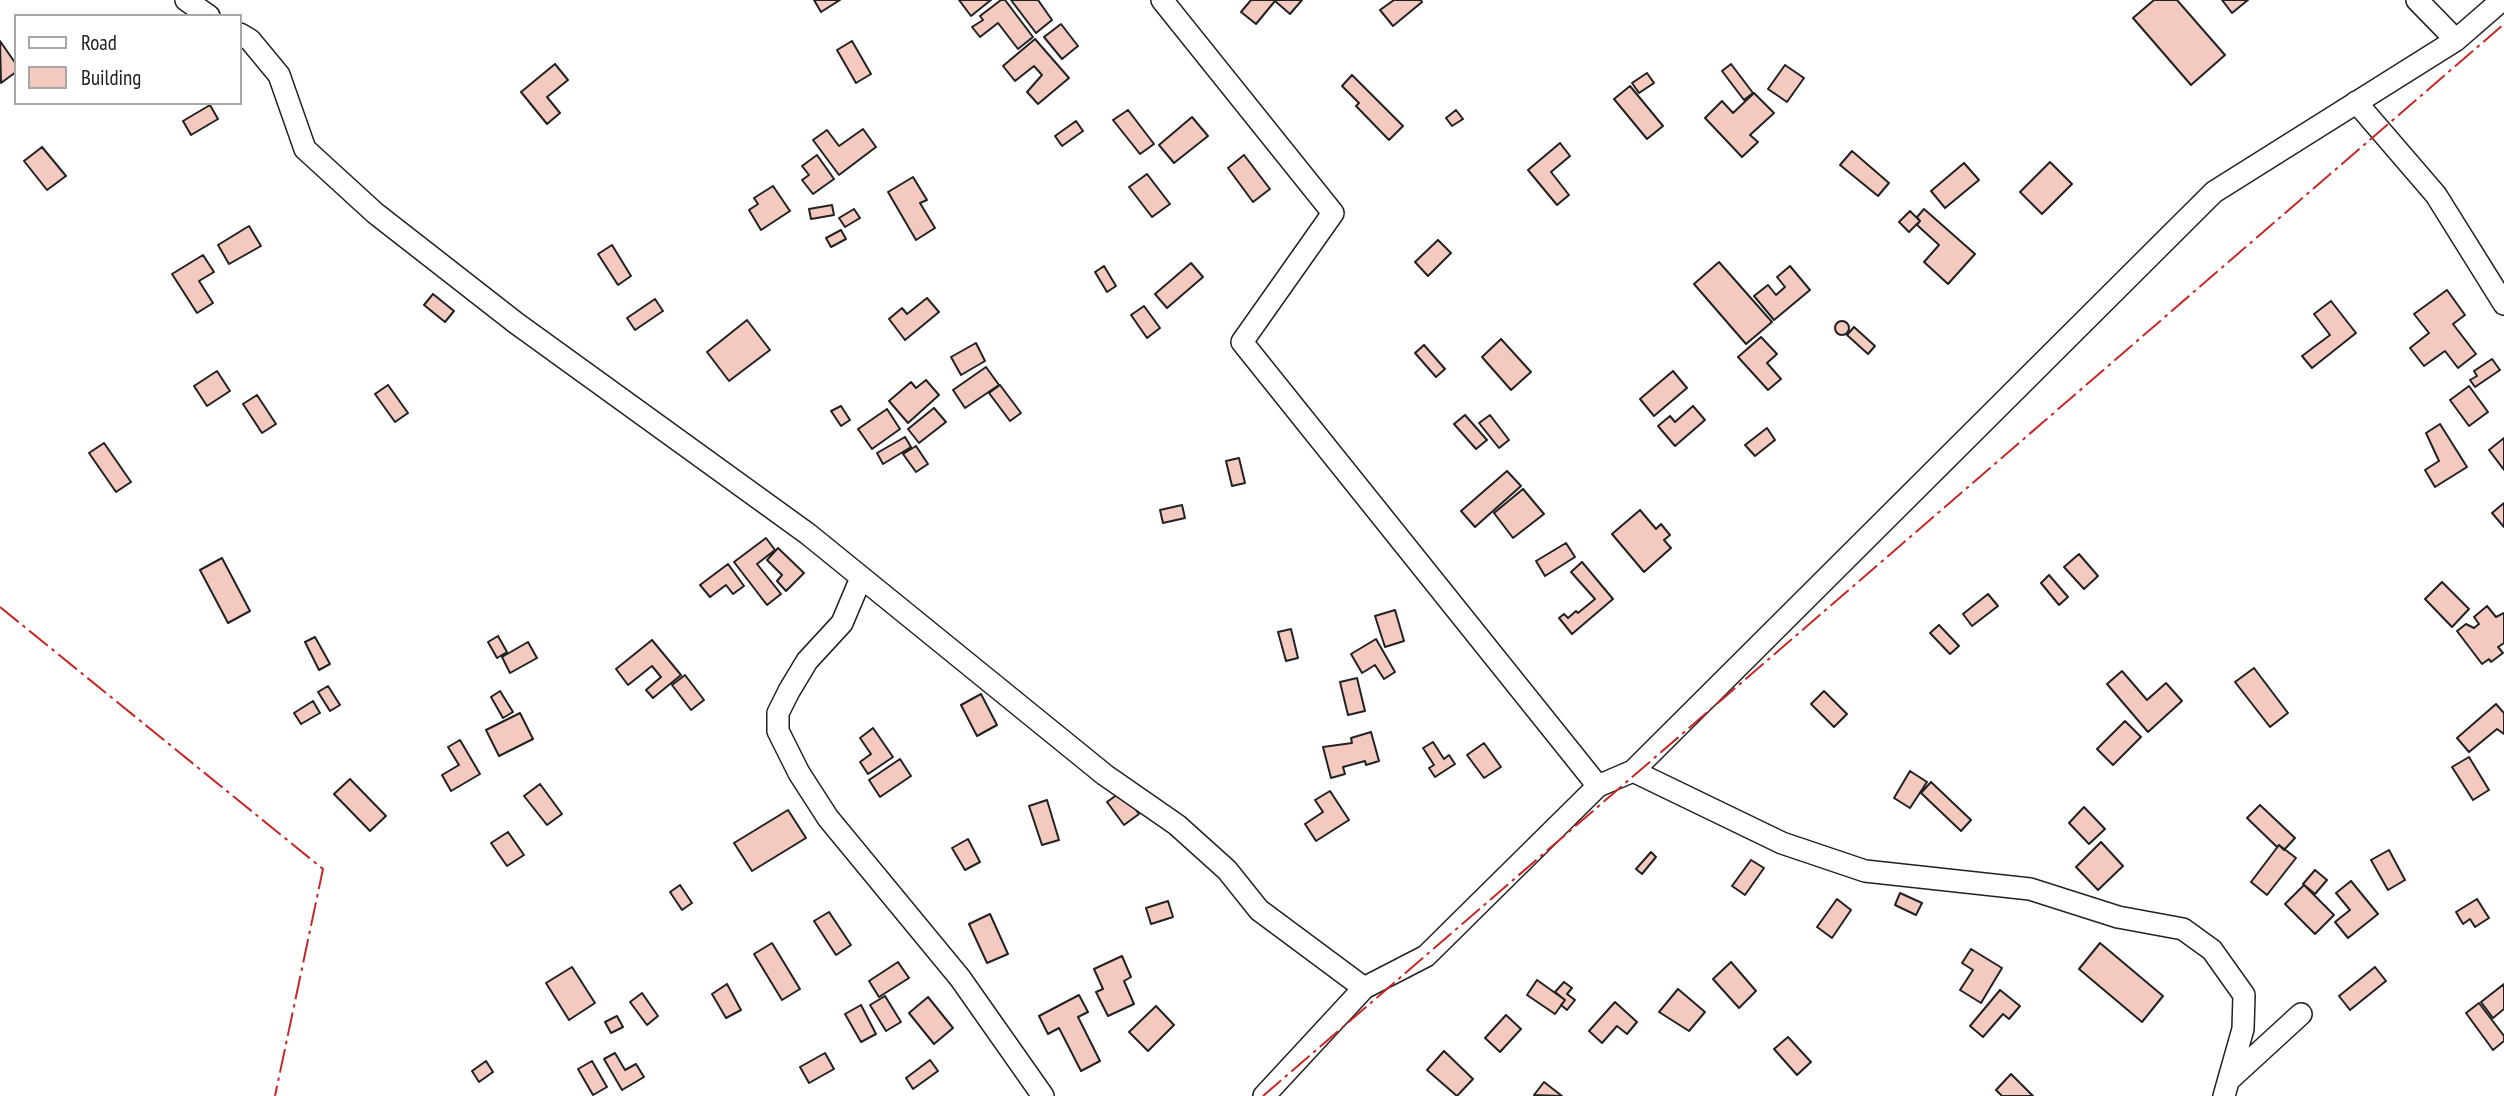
<!DOCTYPE html>
<html>
<head>
<meta charset="utf-8">
<style>
	body { margin:0 }
	#map { position:relative; width:2504px; height:1096px; overflow:hidden; background:#fff; font-family:"PT Sans Narrow",sans-serif }
	canvas { display:block }
	.legend { position:absolute; left:14px; top:14px; width:228px; height:91px; box-sizing:border-box; background:#fff; border:2px solid #a7a7a7; margin:0; padding:9px 12px; list-style:none; font-size:21px; color:#222 }
	.legend li { display:flex; align-items:center; gap:14px; height:35px }
	.legend b { width:35px; border:2px solid #a7a7a7 }
</style>
</head>
<body>
<div id="map">
<canvas width="2504" height="1096"></canvas>
<ul class="legend">
<li><b style="height:9px;background:#fff"></b>Road</li>
<li><b style="height:19px;background:#f3c9c0"></b>Building</li>
</ul>
</div>
<script>
const ctx = document.querySelector('canvas').getContext('2d');
ctx.lineJoin = 'round';
function paint(path, color) {
  ctx.fillStyle = color;
  ctx.fill(path, 'evenodd');
}
function poly(rows) {
  const path = new Path2D();
  for (const r of rows) {
    if (r.length === 3) {
      path.moveTo(r[0] + r[2], r[1]);
      path.arc(r[0], r[1], r[2], 0, 2 * Math.PI);
      continue;
    }
    path.moveTo(r[0], r[1]);
    for (let i = 2; i < r.length; i += 2) path.lineTo(r[i], r[i + 1]);
  }
  return path;
}
function stroke(path, color, width, dash) {
  ctx.strokeStyle = color;
  ctx.lineWidth = width;
  ctx.lineCap = dash ? 'butt' : 'round';
  ctx.setLineDash(dash || []);
  ctx.stroke(path);
}
const building = poly([
	[814,0,840,0,821,12,814,0],
	[959,0,991,0,971,16,959,0],
	[1001,0,1005,0,1033,37,1018,49,998,23,980,37,972,27,983,20,980,16,1001,0],
	[1011,0,1038,0,1052,20,1036,33,1011,0],
	[1251,0,1302,0,1290,14,1275,1,1256,24,1241,12,1251,0],
	[1394,0,1421,0,1422,2,1393,26,1380,10,1394,0],
	[2154,0,2177,0,2225,55,2191,85,2133,18,2154,0],
	[2222,0,2248,0,2232,13,2222,0],
	[1061,24,1078,46,1062,59,1044,37,1061,24],
	[1035,39,1069,78,1038,104,1027,92,1042,75,1034,66,1015,81,1003,66,1035,39],
	[0,41,16,64,16,72,1,83,0,41],
	[852,41,871,74,856,83,837,50,852,41],
	[555,64,568,80,547,97,560,113,547,124,521,92,555,64],
	[1731,64,1753,93,1744,100,1722,71,1731,64],
	[1785,65,1804,78,1787,102,1768,89,1785,65],
	[1647,73,1654,83,1639,93,1632,83,1647,73],
	[1352,75,1403,126,1389,140,1356,106,1359,103,1342,86,1352,75],
	[1630,86,1663,126,1647,139,1614,99,1630,86],
	[1754,93,1774,113,1750,135,1758,142,1742,157,1705,118,1722,101,1733,113,1754,93],
	[210,105,218,119,191,135,183,121,210,105],
	[1128,110,1154,144,1140,154,1113,120,1128,110],
	[1456,110,1463,119,1452,126,1446,118,1456,110],
	[1192,117,1208,136,1174,163,1159,145,1192,117],
	[1076,121,1083,131,1062,146,1055,136,1076,121],
	[863,129,876,147,839,175,813,140,827,130,839,146,863,129],
	[1560,143,1570,156,1551,172,1569,195,1557,205,1528,170,1560,143],
	[42,147,66,176,47,190,24,161,42,147],
	[1852,151,1889,183,1878,196,1840,165,1852,151],
	[817,155,834,179,813,194,802,180,809,175,802,166,817,155],
	[1244,155,1270,189,1253,202,1228,168,1244,155],
	[2050,162,2072,184,2042,214,2020,192,2050,162],
	[1964,163,1979,180,1945,208,1931,191,1964,163],
	[1147,174,1170,204,1152,217,1129,187,1147,174],
	[913,177,927,200,920,203,935,228,916,240,888,192,913,177],
	[773,186,790,211,761,230,749,210,758,204,754,198,773,186],
	[832,205,834,215,811,219,809,209,832,205],
	[854,209,860,218,845,227,839,218,854,209],
	[1924,209,1975,254,1948,284,1924,262,1939,245,1917,225,1920,221,1917,217,1924,209],
	[1910,211,1920,221,1909,232,1899,222,1910,211],
	[249,226,261,246,229,264,218,245,249,226],
	[841,230,846,239,831,247,826,238,841,230],
	[1438,240,1451,253,1428,276,1415,262,1438,240],
	[612,245,631,276,618,285,598,254,612,245],
	[203,255,214,272,199,281,213,303,197,313,172,274,203,255],
	[1719,262,1772,322,1746,344,1694,284,1719,262],
	[1191,263,1203,277,1167,308,1155,294,1191,263],
	[1104,266,1116,286,1107,292,1095,272,1104,266],
	[1790,266,1810,290,1774,320,1754,296,1768,285,1776,295,1785,287,1777,277,1790,266],
	[2447,290,2465,315,2453,324,2476,354,2458,368,2445,351,2424,366,2410,348,2429,333,2414,314,2447,290],
	[433,294,454,311,445,322,424,305,433,294],
	[927,298,939,312,905,340,889,319,902,308,907,314,927,298],
	[655,299,663,311,635,330,627,318,655,299],
	[2331,301,2356,333,2312,368,2302,356,2330,335,2314,314,2331,301],
	[1144,306,1160,328,1147,338,1131,315,1144,306],
	[747,320,770,350,729,381,707,352,747,320],
	[1842,328,7],
	[1854,327,1875,346,1868,354,1847,335,1854,327],
	[1761,337,1777,354,1767,363,1781,379,1768,390,1738,357,1761,337],
	[1501,339,1531,372,1511,390,1482,357,1501,339],
	[976,343,985,361,961,375,951,357,976,343],
	[1424,345,1445,369,1436,377,1415,353,1424,345],
	[2492,359,2500,370,2475,387,2470,380,2477,376,2474,371,2492,359],
	[986,367,999,385,965,408,953,390,986,367],
	[217,371,230,391,207,406,194,386,217,371],
	[1673,371,1687,388,1654,416,1640,399,1673,371],
	[926,380,939,395,908,423,889,401,911,382,916,388,926,380],
	[388,385,408,413,395,422,375,394,388,385],
	[1000,385,1021,413,1010,421,989,393,1000,385],
	[2469,386,2488,412,2469,426,2450,400,2469,386],
	[257,395,276,424,262,433,243,404,257,395],
	[841,406,850,420,841,426,831,411,841,406],
	[1693,406,1705,420,1675,446,1658,426,1670,416,1675,422,1693,406],
	[934,408,946,422,919,443,908,429,934,408],
	[887,409,900,429,872,449,858,429,887,409],
	[1465,415,1487,440,1476,449,1454,424,1465,415],
	[1490,415,1509,440,1499,448,1479,423,1490,415],
	[2440,424,2467,467,2435,487,2425,470,2439,461,2426,433,2440,424],
	[1767,428,1775,440,1755,456,1745,445,1767,428],
	[905,437,911,447,883,464,877,453,905,437],
	[2504,438,2504,470,2489,450,2504,438],
	[104,443,131,482,116,492,89,453,104,443],
	[916,446,928,464,916,472,903,454,916,446],
	[1239,458,1245,483,1232,486,1226,461,1239,458],
	[1507,471,1521,486,1475,527,1461,511,1507,471],
	[1523,489,1544,514,1513,538,1494,513,1523,489],
	[2504,503,2504,527,2492,513,2504,503],
	[1182,505,1185,518,1163,523,1160,510,1182,505],
	[1640,510,1656,529,1661,524,1670,535,1664,540,1671,548,1644,572,1612,534,1640,510],
	[766,538,775,550,757,564,781,594,767,605,734,562,766,538],
	[1566,543,1575,557,1545,576,1536,561,1566,543],
	[778,548,804,573,786,591,777,581,782,575,767,560,778,548],
	[2079,554,2098,576,2084,589,2064,567,2079,554],
	[222,558,250,611,228,623,200,570,222,558],
	[1582,562,1613,599,1572,634,1559,618,1564,614,1568,618,1576,611,1578,613,1595,599,1571,572,1582,562],
	[728,564,744,586,733,594,726,585,710,597,700,585,728,564],
	[2049,575,2068,597,2059,605,2041,583,2049,575],
	[2442,582,2469,609,2452,627,2425,599,2442,582],
	[1988,594,1998,606,1972,626,1963,614,1988,594],
	[2487,606,2496,617,2504,613,2504,643,2498,647,2503,653,2491,662,2489,659,2482,664,2457,631,2466,624,2474,628,2479,624,2474,617,2487,606],
	[1395,610,1404,641,1385,647,1375,616,1395,610],
	[1939,625,1959,646,1950,654,1930,633,1939,625],
	[1291,629,1298,658,1286,661,1278,632,1291,629],
	[498,636,507,652,497,658,488,642,498,636],
	[315,637,330,664,319,670,305,642,315,637],
	[1376,639,1395,672,1384,679,1375,665,1362,673,1351,654,1376,639],
	[652,640,681,675,653,698,646,690,661,677,652,666,628,685,616,669,652,640],
	[528,642,537,658,510,673,502,657,528,642],
	[2254,668,2288,713,2270,727,2235,682,2254,668],
	[2122,671,2147,700,2166,683,2182,701,2148,732,2107,684,2122,671],
	[685,675,704,700,691,710,672,685,685,675],
	[1357,678,1365,711,1348,715,1340,682,1357,678],
	[328,686,340,705,330,711,318,692,328,686],
	[500,691,513,712,503,718,491,697,500,691],
	[1824,691,1847,714,1834,727,1811,704,1824,691],
	[981,694,997,725,977,736,961,705,981,694],
	[313,701,320,713,301,724,294,713,313,701],
	[2496,704,2504,713,2504,734,2497,729,2469,752,2457,738,2496,704],
	[520,713,533,739,499,756,486,730,520,713],
	[2125,721,2141,737,2113,765,2097,749,2125,721],
	[873,728,893,757,868,774,860,762,871,754,860,738,873,728],
	[1371,732,1379,761,1366,765,1365,761,1343,767,1345,774,1331,778,1323,747,1352,743,1351,738,1371,732],
	[460,740,480,774,451,791,442,775,459,765,448,747,460,740],
	[1433,742,1444,759,1449,755,1455,764,1435,777,1429,768,1434,765,1423,748,1433,742],
	[1484,743,1501,767,1484,778,1467,755,1484,743],
	[2469,757,2489,790,2473,800,2452,767,2469,757],
	[900,759,911,776,880,797,869,780,900,759],
	[1910,771,1927,782,1910,808,1894,798,1910,771],
	[350,779,386,816,370,831,334,794,350,779],
	[1931,782,1971,820,1961,831,1921,793,1931,782],
	[540,784,562,814,547,825,524,796,540,784],
	[1122,791,1139,814,1124,825,1107,802,1122,791],
	[1330,791,1349,820,1316,841,1305,824,1323,812,1315,800,1330,791],
	[1047,800,1059,840,1042,845,1029,806,1047,800],
	[2260,805,2295,838,2284,850,2279,845,2277,847,2247,818,2260,805],
	[2084,807,2105,829,2089,844,2069,823,2084,807],
	[788,810,806,838,752,871,734,843,788,810],
	[508,832,524,855,507,866,491,843,508,832],
	[968,839,980,862,965,870,952,848,968,839],
	[2101,842,2123,866,2098,890,2076,867,2101,842],
	[2279,845,2296,858,2267,895,2251,882,2279,845],
	[2389,850,2405,880,2388,890,2371,860,2389,850],
	[1651,852,1656,857,1642,874,1636,869,1651,852],
	[1751,860,1764,868,1745,895,1732,886,1751,860],
	[2315,870,2327,880,2315,894,2303,884,2315,870],
	[2351,881,2378,914,2348,938,2335,922,2350,910,2336,893,2351,881],
	[680,885,692,903,682,910,670,892,680,885],
	[2304,885,2334,915,2315,934,2285,904,2304,885],
	[1900,893,1922,903,1916,915,1895,905,1900,893],
	[1837,899,1851,910,1832,938,1817,927,1837,899],
	[2477,899,2489,918,2475,927,2470,919,2463,924,2456,912,2477,899],
	[1168,901,1173,917,1151,924,1146,908,1168,901],
	[829,912,851,945,836,955,814,921,829,912],
	[990,914,1008,954,987,963,969,924,990,914],
	[772,943,800,989,782,1000,754,954,772,943],
	[2100,943,2163,996,2142,1022,2079,969,2100,943],
	[1971,949,2002,968,1981,1003,1960,990,1973,970,1962,963,1971,949],
	[1122,956,1131,977,1124,981,1134,1004,1108,1016,1096,992,1103,989,1094,969,1122,956],
	[898,962,909,978,879,997,869,981,898,962],
	[1731,962,1756,991,1739,1008,1713,979,1731,962],
	[572,967,595,1003,569,1020,546,983,572,967],
	[2375,967,2386,981,2350,1010,2339,996,2375,967],
	[1537,980,1565,1000,1555,1014,1527,995,1537,980],
	[1564,982,1572,988,1567,994,1575,1000,1567,1010,1561,1005,1565,1000,1555,992,1564,982],
	[727,984,741,1010,726,1018,712,994,727,984],
	[2504,984,2504,1009,2493,1018,2481,1002,2504,984],
	[1678,989,1705,1012,1689,1031,1659,1012,1678,989],
	[2000,990,2020,1006,2009,1019,2003,1014,1983,1037,1970,1026,2000,990],
	[642,993,658,1016,647,1025,630,1002,642,993],
	[1079,995,1088,1012,1078,1017,1100,1061,1081,1071,1059,1028,1048,1034,1039,1016,1079,995],
	[885,996,901,1022,886,1031,870,1005,885,996],
	[928,997,953,1028,934,1044,909,1013,928,997],
	[1615,1002,1637,1022,1627,1034,1617,1026,1602,1043,1589,1031,1615,1002],
	[2479,1003,2504,1036,2504,1041,2493,1050,2466,1013,2479,1003],
	[861,1005,876,1034,861,1042,845,1014,861,1005],
	[1156,1006,1174,1025,1148,1051,1129,1032,1156,1006],
	[1506,1015,1521,1029,1500,1052,1485,1038,1506,1015],
	[617,1016,623,1027,611,1033,605,1022,617,1016],
	[1788,1037,1811,1062,1797,1075,1774,1049,1788,1037],
	[1444,1051,1473,1079,1457,1096,1427,1070,1444,1051],
	[615,1053,625,1070,636,1064,644,1077,622,1090,604,1059,615,1053],
	[825,1053,834,1069,809,1083,800,1067,825,1053],
	[930,1060,938,1071,913,1089,906,1078,930,1060],
	[486,1061,493,1072,479,1082,472,1071,486,1061],
	[592,1061,607,1087,593,1095,578,1069,592,1061],
	[2011,1074,2033,1096,2002,1096,1996,1090,2011,1074],
	[1544,1082,1562,1096,1534,1095,1544,1082]
]);
paint(building, '#f3c9c0');
stroke(building, '#222', 2);
const minor = poly([
	[186,0,209,16],
	[1162,0,1333,213,1242,342,1598,786],
	[2417,0,2456,40],
	[240,34,250,40,279,75,305,149,375,213,516,323,808,534,1105,775,1177,825,1227,870,1259,910,1364,988],
	[2356,102,2436,195,2504,304],
	[861,578,842,623,807,661,789,691,778,713,778,731,799,773,828,818,960,978,1043,1096],
	[1633,771,1782,843,1865,871,2030,889,2118,917,2183,929,2212,950,2244,995,2243,1029,2224,1096],
	[2229,1080,2301,1014],
	[1264,1096,1364,988,1426,956,1598,786,1633,771,2214,192,2456,40,2502,0]
]);
stroke(minor, '#222', 24);
stroke(minor, '#fff', 21);
stroke(poly([
	[0,607,323,869,275,1096],
	[1263,1096,2504,24]
]), '#c62828', 2, [24, 5, 3.5, 5]);
</script>
</body>
</html>
